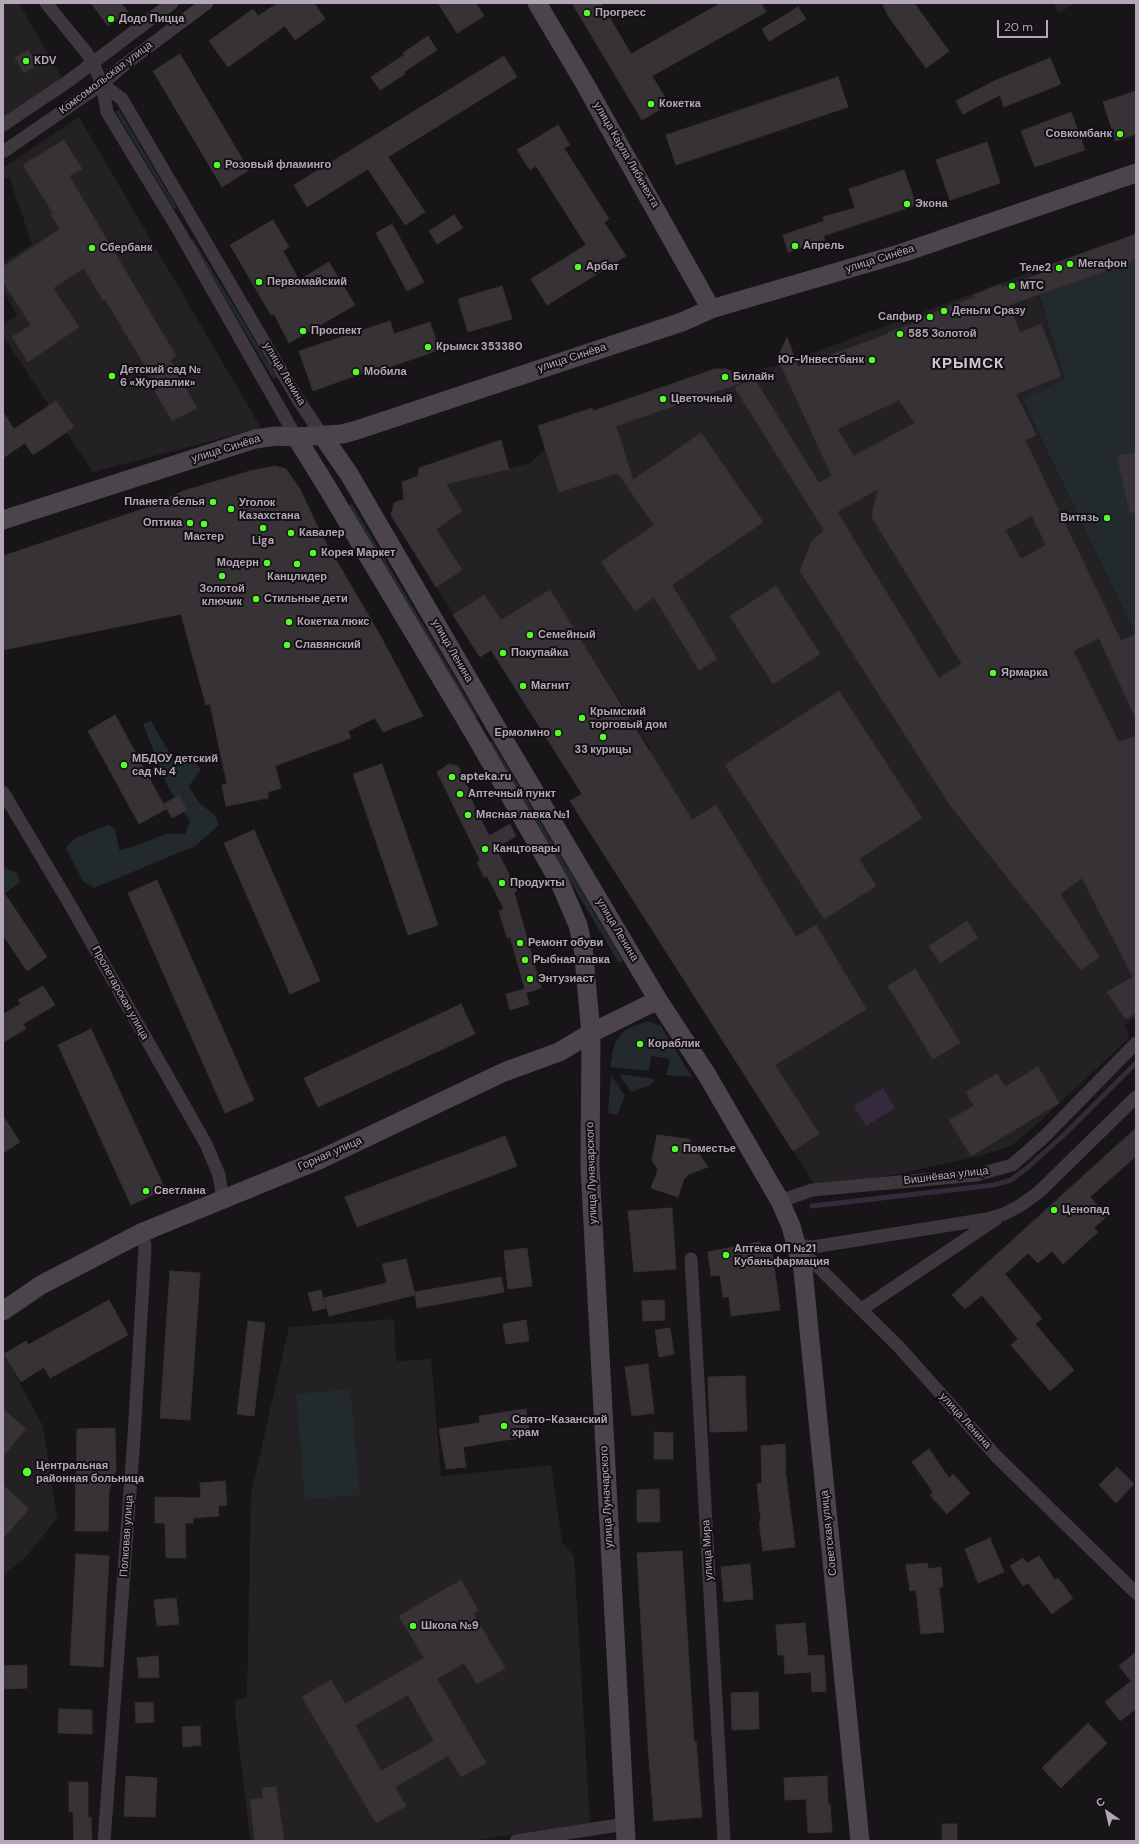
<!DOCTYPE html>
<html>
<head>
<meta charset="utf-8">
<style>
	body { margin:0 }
	#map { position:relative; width:1139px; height:1844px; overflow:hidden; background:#171517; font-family:"DM Sans",sans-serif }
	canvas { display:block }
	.frame { position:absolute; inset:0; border:4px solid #b5a6b8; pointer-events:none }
	.north { position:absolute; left:1087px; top:1792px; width:40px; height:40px; -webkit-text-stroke:3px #121012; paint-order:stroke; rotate:326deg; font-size:11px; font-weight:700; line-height:16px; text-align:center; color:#b5a6b8 }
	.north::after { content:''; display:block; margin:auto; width:14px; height:18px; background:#b5a6b8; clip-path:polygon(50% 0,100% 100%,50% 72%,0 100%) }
	.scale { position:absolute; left:997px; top:20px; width:51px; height:18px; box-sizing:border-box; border:2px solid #b5a6b8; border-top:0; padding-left:5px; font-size:12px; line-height:14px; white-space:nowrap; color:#b5a6b8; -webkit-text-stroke:3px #121012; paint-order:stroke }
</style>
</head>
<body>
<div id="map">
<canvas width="1139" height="1844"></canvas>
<div class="frame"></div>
<div class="north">С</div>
<div class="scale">20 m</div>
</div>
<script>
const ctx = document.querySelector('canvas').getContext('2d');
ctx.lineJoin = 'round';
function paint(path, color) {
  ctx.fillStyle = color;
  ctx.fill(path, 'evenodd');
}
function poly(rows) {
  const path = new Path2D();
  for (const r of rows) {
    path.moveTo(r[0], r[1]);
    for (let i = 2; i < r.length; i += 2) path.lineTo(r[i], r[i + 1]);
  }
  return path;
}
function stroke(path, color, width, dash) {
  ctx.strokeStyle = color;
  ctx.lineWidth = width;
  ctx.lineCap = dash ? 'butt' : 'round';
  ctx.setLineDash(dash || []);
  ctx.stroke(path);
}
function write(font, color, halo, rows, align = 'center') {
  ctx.font = font + ' "DM Sans",sans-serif';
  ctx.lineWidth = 4;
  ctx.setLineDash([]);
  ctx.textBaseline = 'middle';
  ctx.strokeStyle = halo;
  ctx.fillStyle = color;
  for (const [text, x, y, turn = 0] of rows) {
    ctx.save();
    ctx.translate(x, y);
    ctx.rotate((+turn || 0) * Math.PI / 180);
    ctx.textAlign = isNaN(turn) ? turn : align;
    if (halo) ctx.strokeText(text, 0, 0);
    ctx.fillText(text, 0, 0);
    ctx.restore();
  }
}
paint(poly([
	[3,3,19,3,63,80,3,121],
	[1053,3,1076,3,1059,13],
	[79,117,261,428,93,472,3,336,3,325,17,315,3,291,3,263,32,244,9,176,3,180,3,168],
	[1031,272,1065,379,1022,400,1136,636,1136,1016,1125,1025,1129,1036,1125,1042,1037,1124,1011,1146,980,1156,819,1191,570,801,651,750,550,590,470,640,391,515,394,503,446,484,530,463,545,450,559,492,629,469,616,426,717,392,761,369,780,365],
	[394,1319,396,1361,431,1359,441,1476,551,1465,562,1542,574,1556,590,1823,470,1841,252,1841,250,1838,235,1712,236,1700,247,1697,251,1494,289,1327],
	[4,1354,43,1426,57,1518,25,1558,3,1575]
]), '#242124');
paint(poly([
	[119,110,177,208,174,209,116,112],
	[1136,234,1136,636,1022,399,1065,379,1034,279,1048,272,1047,266],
	[193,239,277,377,273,379,191,240],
	[352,504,478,717,475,719,348,506],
	[151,721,176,764,190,758,201,769,189,786,199,803,215,815,219,825,195,846,94,888,83,881,66,848,75,838,108,825,115,829,119,850,136,846,165,834,185,834,190,821,167,785,143,724],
	[492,741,623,961,619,963,488,743],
	[3,867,17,873,20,882,3,895],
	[648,1021,661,1026,692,1077,666,1075,670,1059,651,1056,649,1071,610,1067,614,1045,620,1035,629,1028],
	[619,1074,655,1079,651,1085,631,1092],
	[611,1075,625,1096,617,1115,608,1113],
	[350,1389,360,1495,305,1499,296,1394]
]), '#232a2c');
paint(poly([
	[883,1088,895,1108,866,1126,854,1106]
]), '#342a3c');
stroke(poly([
	[812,1206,994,1185,1011,1180,1027,1168,1066,1133,1136,1063]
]), '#342a3c', 5);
const building = poly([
	[91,3,121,3,128,12,108,26,91,3],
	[278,3,314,3,325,19,295,40,285,26,228,67,209,41,253,9,258,16,278,3],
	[438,3,476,3,484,16,457,33,438,3],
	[572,3,601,3,631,54,721,3,761,3,766,12,652,76,669,104,642,120,572,3],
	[882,3,914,3,949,51,926,68,889,17,882,3],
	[798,7,806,19,769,41,762,29,798,7],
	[428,36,437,50,404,72,405,74,380,90,371,77,404,55,403,53,428,36],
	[28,50,37,65,24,73,15,58,28,50],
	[180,54,249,170,222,187,153,71,180,54],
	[504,56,517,77,388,157,425,212,405,225,368,169,307,207,294,185,504,56],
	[1050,58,1061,84,1004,107,1000,95,963,114,956,101,994,81,1050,58],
	[838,77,848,107,676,165,666,135,838,77],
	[1136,91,1136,134,1116,141,1103,102,1136,91],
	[1071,112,1085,150,1035,167,1021,131,1071,112],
	[558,125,570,145,564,148,609,219,604,222,626,256,547,305,531,279,586,245,536,166,530,170,517,150,558,125],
	[64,140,82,169,69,176,176,356,170,360,197,408,172,421,155,391,159,389,105,299,103,300,84,268,53,288,79,327,28,362,12,337,31,325,3,282,3,267,60,229,51,214,53,213,23,165,64,140],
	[987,142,1000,183,950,200,936,160,987,142],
	[904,170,916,205,823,236,825,240,788,252,783,235,824,221,823,217,855,208,849,189,904,170],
	[454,215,463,228,437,244,429,231,454,215],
	[273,220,289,247,283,251,299,280,329,262,355,305,289,343,274,314,271,315,230,245,273,220],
	[392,224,424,282,407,291,376,233,392,224],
	[1136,234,1136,257,1131,262,1009,305,1020,333,1041,324,1061,376,1016,394,1036,435,1025,440,1121,641,1136,634,1136,719,1099,638,1073,651,1119,742,1136,736,1136,1012,1126,1019,1107,992,1133,977,1082,878,1060,894,1099,957,1081,970,950,805,800,571,812,541,824,530,735,388,754,378,819,483,832,476,779,361,779,355,787,337,798,367,888,334,888,332,919,322,917,319,975,297,974,295,1001,284,1002,287,1048,271,1047,266,1136,234],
	[899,400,915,423,854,456,837,429,899,400],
	[878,489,872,515,873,519,962,664,939,678,837,512,878,489],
	[1032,516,1046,545,1021,559,1005,530,1032,516],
	[502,286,512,319,468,332,458,299,502,286],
	[390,321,394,334,430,322,439,350,375,372,374,369,313,391,299,351,390,321],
	[715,369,726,369,731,371,736,375,741,383,616,426,633,480,701,433,763,522,672,585,717,659,699,670,654,597,635,611,601,562,654,525,618,473,559,492,538,426,592,408,593,411,715,369],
	[56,401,74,427,33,455,25,443,3,458,3,412,14,429,56,401],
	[501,440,509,469,446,484,462,511,436,529,462,570,436,587,391,515,394,503,404,499,402,482,418,476,419,468,501,440],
	[1136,452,1136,512,1130,513,1117,456,1136,452],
	[275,466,286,469,300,489,321,534,380,635,423,716,383,732,375,718,348,731,351,738,275,766,281,788,268,792,268,798,226,806,222,785,227,784,210,704,206,705,181,614,3,650,3,556,149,507,183,491,250,471,275,466],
	[776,586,820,654,773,684,730,616,776,586],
	[550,590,692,820,716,805,796,937,816,925,866,1009,775,1065,819,1134,793,1151,570,801,582,794,491,650,480,657,453,615,484,595,501,620,550,590],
	[839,691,922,818,859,859,876,886,824,919,725,765,839,691],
	[115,715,166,809,139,824,88,731,115,715],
	[382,764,438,925,408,935,353,774,382,764],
	[449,764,458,766,472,796,470,797,489,836,510,824,516,836,496,848,517,891,514,892,541,988,526,993,529,1004,510,1010,506,994,525,989,510,937,507,938,499,911,504,909,487,876,484,877,477,862,480,860,437,772,449,764],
	[179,795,187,810,172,818,164,804,179,795],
	[254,830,320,981,290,994,224,843,254,830],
	[157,880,254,1100,225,1113,128,893,157,880],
	[3,891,47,957,27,971,3,935,3,891],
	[967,921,978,938,940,963,929,946,967,921],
	[915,969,960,1043,933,1059,888,986,915,969],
	[43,986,55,1005,23,1024,26,1029,3,1042,3,1014,21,1004,18,1000,43,986],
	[461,1004,475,1034,318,1107,304,1078,461,1004],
	[91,1029,165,1189,131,1205,58,1045,91,1029],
	[1038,1067,1059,1103,971,1156,949,1120,974,1106,966,1092,997,1074,1005,1087,1038,1067],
	[3,1116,20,1142,3,1153,3,1116],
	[1136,1128,1136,1156,1090,1197,1107,1216,1094,1228,1098,1232,1063,1264,1052,1251,1038,1263,1028,1253,1005,1274,1042,1319,1035,1324,1074,1370,1050,1391,1011,1345,1018,1339,982,1295,965,1309,952,1295,1136,1128],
	[657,1135,689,1139,708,1167,689,1174,684,1179,678,1197,651,1188,658,1170,652,1160,657,1135],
	[505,1136,517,1166,357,1227,345,1197,505,1136],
	[672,1208,676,1269,634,1272,628,1211,672,1208],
	[759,1242,772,1251,780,1310,731,1316,729,1297,723,1297,720,1275,711,1276,708,1252,759,1242],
	[527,1248,532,1286,508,1289,504,1251,527,1248],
	[406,1259,415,1295,329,1316,324,1298,387,1283,382,1264,406,1259],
	[170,1271,200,1273,190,1420,160,1418,170,1271],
	[501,1277,504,1292,417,1308,415,1292,501,1277],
	[321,1290,326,1308,313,1311,308,1293,321,1290],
	[109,1300,128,1335,50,1378,44,1367,21,1382,4,1354,26,1341,28,1345,109,1300],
	[664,1300,665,1320,643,1321,642,1301,664,1300],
	[526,1320,529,1341,506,1344,503,1324,526,1320],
	[248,1321,265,1323,254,1416,237,1414,248,1321],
	[670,1328,674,1354,659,1357,655,1330,670,1328],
	[648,1364,654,1413,632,1416,625,1367,648,1364],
	[745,1376,747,1431,710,1432,708,1377,745,1376],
	[3,1409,26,1429,3,1456,3,1409],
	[526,1409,530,1436,463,1447,466,1467,446,1469,439,1429,480,1423,479,1416,526,1409],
	[115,1428,116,1470,109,1491,108,1531,75,1531,77,1429,115,1428],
	[654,1432,673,1433,673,1459,654,1459,654,1432],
	[785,1444,786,1468,785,1468,795,1547,763,1551,759,1522,761,1522,757,1484,762,1483,761,1446,785,1444],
	[929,1449,949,1478,953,1474,970,1493,947,1514,930,1495,933,1492,912,1462,929,1449],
	[1117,1467,1134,1484,1116,1503,1099,1485,1117,1467],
	[225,1481,227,1505,218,1506,219,1516,193,1518,193,1523,185,1523,186,1558,166,1558,165,1523,155,1523,155,1497,201,1498,200,1483,225,1481],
	[3,1485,29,1509,3,1538,3,1485],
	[659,1489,660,1522,637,1522,637,1490,659,1489],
	[990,1538,1004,1572,978,1583,965,1549,990,1538],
	[682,1551,694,1742,696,1741,702,1817,654,1821,648,1746,637,1553,682,1551],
	[76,1554,109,1556,103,1667,70,1665,76,1554],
	[1039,1556,1055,1580,1058,1578,1073,1598,1052,1614,1028,1583,1023,1586,1010,1566,1023,1558,1027,1563,1039,1556],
	[927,1563,928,1569,941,1567,943,1587,939,1587,944,1632,921,1634,916,1590,910,1591,906,1565,927,1563],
	[750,1564,753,1599,724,1602,721,1567,750,1564],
	[461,1580,478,1610,473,1613,505,1668,477,1684,464,1663,437,1679,486,1763,461,1777,448,1756,395,1787,406,1806,376,1823,302,1697,331,1680,345,1704,424,1658,399,1616,461,1580],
	[408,1695,434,1741,381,1771,355,1725,408,1695],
	[176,1598,179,1624,157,1626,154,1600,176,1598],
	[805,1623,808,1656,824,1655,826,1691,812,1692,811,1672,785,1674,784,1655,778,1655,776,1625,805,1623],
	[1136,1652,1136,1709,1120,1721,1105,1702,1131,1681,1119,1666,1136,1652],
	[158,1656,159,1677,139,1678,137,1658,158,1656],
	[27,1665,27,1688,3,1689,3,1666,27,1665],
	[758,1692,759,1729,732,1730,731,1693,758,1692],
	[153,1702,154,1722,136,1723,135,1703,153,1702],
	[59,1709,92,1710,92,1734,58,1733,59,1709],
	[1088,1723,1107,1743,1061,1788,1042,1768,1088,1723],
	[200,1726,201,1745,183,1747,182,1727,200,1726],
	[126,1776,157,1778,155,1817,124,1816,126,1776],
	[827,1776,828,1804,830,1804,832,1832,808,1833,806,1799,785,1800,784,1778,827,1776],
	[69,1782,88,1782,88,1817,91,1817,92,1841,74,1841,73,1812,69,1812,69,1782],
	[276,1787,284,1841,255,1841,250,1800,263,1798,262,1788,276,1787],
	[942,1824,957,1824,957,1841,942,1841,942,1824]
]);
paint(building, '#363236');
stroke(building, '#332f33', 1);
stroke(poly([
	[46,3,86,52,93,63,102,84,107,112,179,231,296,437],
	[102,84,122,99,297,398,322,435],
	[3,125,70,80,172,3],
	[3,152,102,84,124,65,207,3],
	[3,792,69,903,206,1144,219,1175,223,1200],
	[780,1201,812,1190,976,1175,1012,1165,1044,1137,1136,1043],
	[796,1245,813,1247,987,1219,1004,1214,1021,1205,1039,1192,1136,1097],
	[798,1247,900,1348,996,1456,1136,1593],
	[691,1259,724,1841],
	[862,1309,996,1219],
	[104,1841,134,1437,145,1248,143,1232],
	[516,1841,625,1824]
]), '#3e383e', 13);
stroke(poly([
	[537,3,585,84,711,309],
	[322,435,349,474,495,725,658,1000,707,1075,780,1201,791,1226,803,1270,860,1841],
	[296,437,327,487,475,735,560,883,578,925,583,947,591,1033,590,1167,626,1841],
	[3,520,255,439,276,436,296,437,342,434,357,430,682,322,711,309,902,253,1136,173],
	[3,1311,41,1285,143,1232,319,1160,504,1072,559,1052,591,1033,658,1000]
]), '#4b444c', 19);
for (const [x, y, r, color] of [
	[587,13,4,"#57fa2a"],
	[111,19,4,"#57fa2a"],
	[26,61,4,"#57fa2a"],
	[651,104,4,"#57fa2a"],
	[1120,134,4,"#57fa2a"],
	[217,165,4,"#57fa2a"],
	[907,204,4,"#57fa2a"],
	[795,246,4,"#57fa2a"],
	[92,248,4,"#57fa2a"],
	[1070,264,4,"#57fa2a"],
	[578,267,4,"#57fa2a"],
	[1059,268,4,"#57fa2a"],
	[259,282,4,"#57fa2a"],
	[1012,286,4,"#57fa2a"],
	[944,311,4,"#57fa2a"],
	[930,317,4,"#57fa2a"],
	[303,331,4,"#57fa2a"],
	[900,334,4,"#57fa2a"],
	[428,347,4,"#57fa2a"],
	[872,360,4,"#57fa2a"],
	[356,372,4,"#57fa2a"],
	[112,376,4,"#57fa2a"],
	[725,377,4,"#57fa2a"],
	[663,399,4,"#57fa2a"],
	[213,502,4,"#57fa2a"],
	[231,509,4,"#57fa2a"],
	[1107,518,4,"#57fa2a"],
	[190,523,4,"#57fa2a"],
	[204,524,4,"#57fa2a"],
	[263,528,4,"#57fa2a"],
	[291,533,4,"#57fa2a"],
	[313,553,4,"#57fa2a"],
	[267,563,4,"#57fa2a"],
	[297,564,4,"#57fa2a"],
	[222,576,4,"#57fa2a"],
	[256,599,4,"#57fa2a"],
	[289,622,4,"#57fa2a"],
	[530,635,4,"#57fa2a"],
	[287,645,4,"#57fa2a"],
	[503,653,4,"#57fa2a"],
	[993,673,4,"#57fa2a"],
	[523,686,4,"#57fa2a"],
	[582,718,4,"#57fa2a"],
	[558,733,4,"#57fa2a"],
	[603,737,4,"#57fa2a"],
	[124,765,4,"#57fa2a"],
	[452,777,4,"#57fa2a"],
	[460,794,4,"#57fa2a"],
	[468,815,4,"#57fa2a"],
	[485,849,4,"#57fa2a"],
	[502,883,4,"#57fa2a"],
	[520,943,4,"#57fa2a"],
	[525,960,4,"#57fa2a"],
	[530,979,4,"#57fa2a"],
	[640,1044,4,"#57fa2a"],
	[675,1149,4,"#57fa2a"],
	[146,1191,4,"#57fa2a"],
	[1054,1210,4,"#57fa2a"],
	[726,1255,4,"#57fa2a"],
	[504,1426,4,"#57fa2a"],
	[27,1472,5,"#57fa2a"],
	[413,1626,4,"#57fa2a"]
]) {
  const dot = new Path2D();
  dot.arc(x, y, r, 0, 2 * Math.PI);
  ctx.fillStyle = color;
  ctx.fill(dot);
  stroke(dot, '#121012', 1.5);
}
write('bold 11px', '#b5a6b8', '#121012', [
	["Прогресс",595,13],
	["Додо Пицца",119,19],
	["KDV",34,61],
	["Кокетка",659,104],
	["Совкомбанк",1112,134,"right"],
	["Розовый фламинго",225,165],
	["Экона",915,204],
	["Апрель",803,246],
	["Сбербанк",100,248],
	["Мегафон",1078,264],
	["Арбат",586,267],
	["Теле2",1051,268,"right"],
	["Первомайский",267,282],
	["МТС",1020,286],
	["Деньги Сразу",952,311],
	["Сапфир",922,317,"right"],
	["Проспект",311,331],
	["585 Золотой",908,334],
	["Крымск 353380",436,347],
	["Юг-Инвестбанк",864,360,"right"],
	["Детский сад №",120,370],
	["6 «Журавлик»",120,383],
	["Мобила",364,372],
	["Билайн",733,377],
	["Цветочный",671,399],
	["Планета белья",205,502,"right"],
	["Уголок",239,503],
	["Казахстана",239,516],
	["Витязь",1099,518,"right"],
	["Оптика",182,523,"right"],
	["Кавалер",299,533],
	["Мастер",204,537,"center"],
	["Liga",263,541,"center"],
	["Корея Маркет",321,553],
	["Модерн",259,563,"right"],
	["Канцлидер",297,577,"center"],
	["Золотой",222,589,"center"],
	["ключик",222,602,"center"],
	["Стильные дети",264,599],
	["Кокетка люкс",297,622],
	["Семейный",538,635],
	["Славянский",295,645],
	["Покупайка",511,653],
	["Ярмарка",1001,673],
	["Магнит",531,686],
	["Крымский",590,712],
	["торговый дом",590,725],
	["Ермолино",550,733,"right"],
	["33 курицы",603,750,"center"],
	["МБДОУ детский",132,759],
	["сад № 4",132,772],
	["apteka.ru",460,777],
	["Аптечный пункт",468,794],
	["Мясная лавка №1",476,815],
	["Канцтовары",493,849],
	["Продукты",510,883],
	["Ремонт обуви",528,943],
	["Рыбная лавка",533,960],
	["Энтузиаст",538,979],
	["Кораблик",648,1044],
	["Поместье",683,1149],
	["Светлана",154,1191],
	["Ценопад",1062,1210],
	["Аптека ОП №21",734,1249],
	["Кубаньфармация",734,1262],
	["Свято-Казанский",512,1420],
	["храм",512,1433],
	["Центральная",36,1466],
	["районная больница",36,1479],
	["Школа №9",421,1626]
], 'left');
write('11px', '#b5a6b8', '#121012', [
	["Комсомольская улица",106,78,-37],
	["улица Карла Либкнехта",626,155,60],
	["улица Синёва",880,259,-17],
	["улица Синёва",572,358,-18],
	["улица Ленина",284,374,59],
	["улица Синёва",226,449,-17],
	["улица Ленина",452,651,60],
	["улица Ленина",617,930,59],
	["Пролетарская улица",120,993,61],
	["Горная улица",330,1154,-24],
	["улица Луначарского",592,1173,-92],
	["Вишнёвая улица",946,1176,-7],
	["улица Ленина",965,1421,48],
	["улица Луначарского",607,1497,-93],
	["Советская улица",829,1533,-96],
	["Полковая улица",127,1536,-86],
	["улица Мира",708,1550,-93]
]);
ctx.letterSpacing = '1px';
write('bold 15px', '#d2c7d4', '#121012', [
	["КРЫМСК",968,364]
]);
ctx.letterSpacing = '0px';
</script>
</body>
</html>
